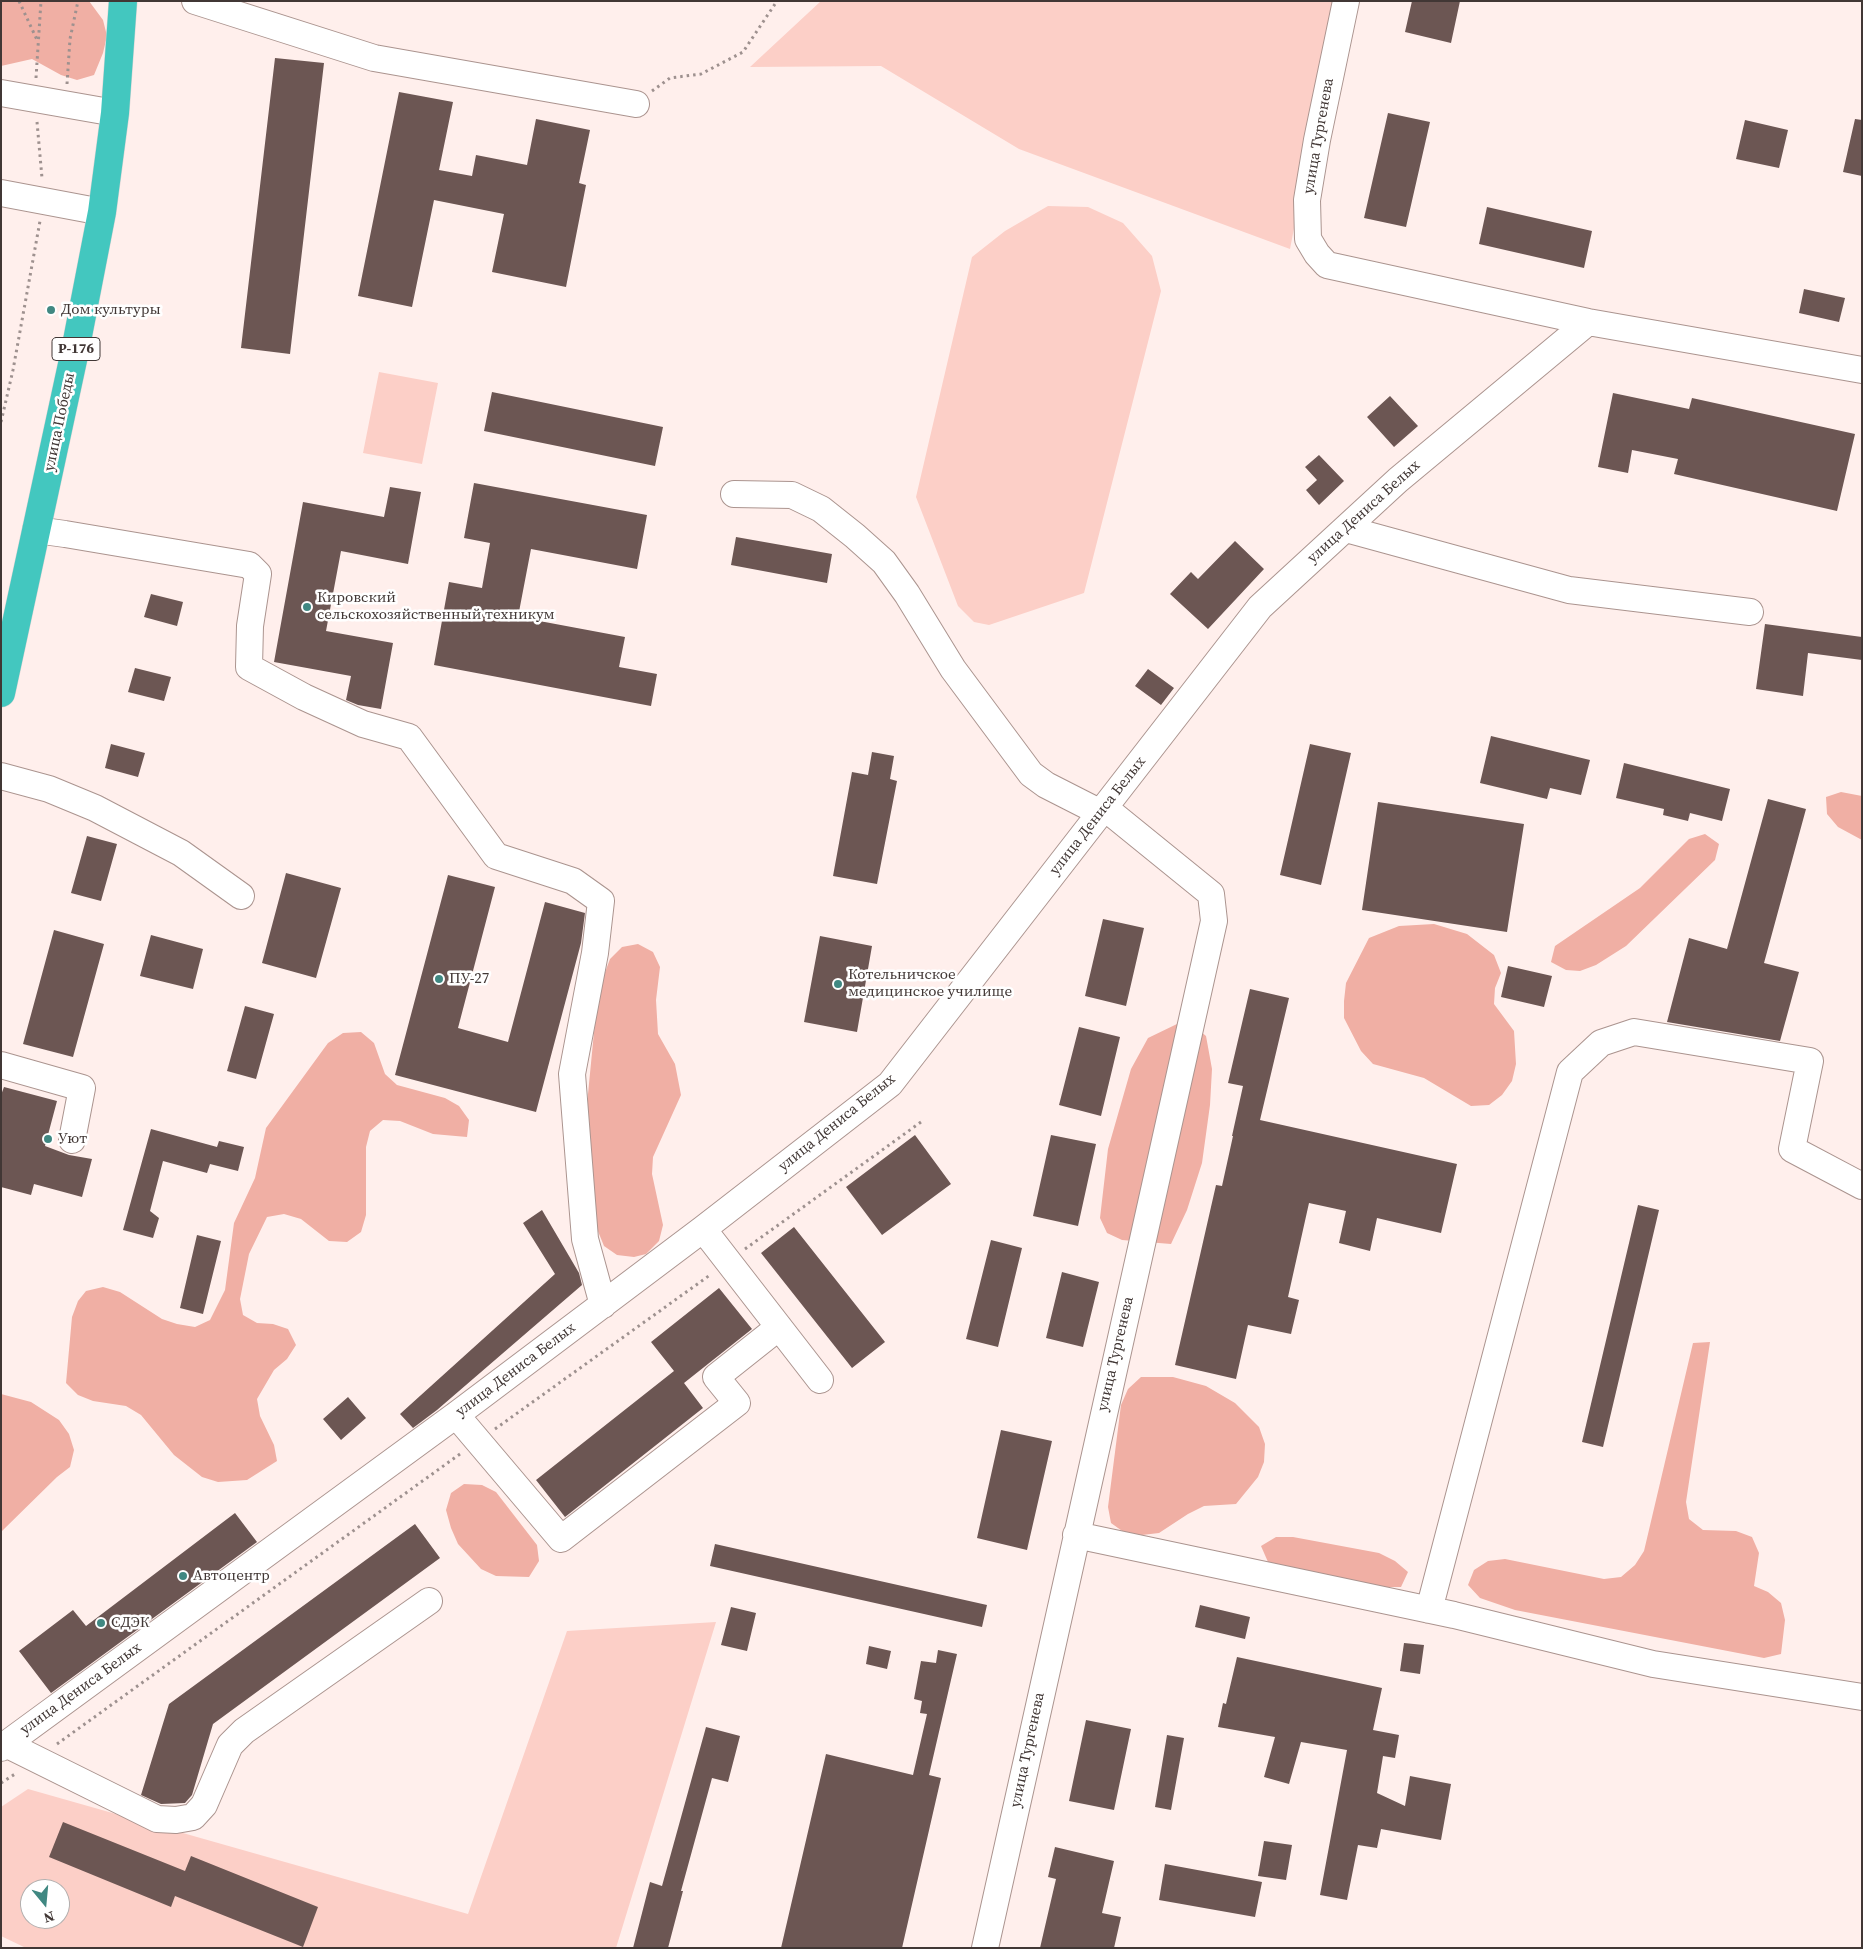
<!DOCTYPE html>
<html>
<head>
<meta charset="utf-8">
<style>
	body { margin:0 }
	#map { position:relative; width:1863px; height:1949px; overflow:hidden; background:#ffefec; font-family:"Source Serif 4",serif }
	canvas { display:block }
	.frame { position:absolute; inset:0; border:2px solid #413735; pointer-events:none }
	.north { position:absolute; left:20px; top:1879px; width:50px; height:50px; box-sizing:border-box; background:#fff; border:1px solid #b3afae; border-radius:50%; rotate:163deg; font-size:14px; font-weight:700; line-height:20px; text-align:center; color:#413735 }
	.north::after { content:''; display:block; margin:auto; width:18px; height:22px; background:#408882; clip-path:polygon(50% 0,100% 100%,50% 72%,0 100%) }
</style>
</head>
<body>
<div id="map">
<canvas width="1863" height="1949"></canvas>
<div class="frame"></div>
<div class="north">N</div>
</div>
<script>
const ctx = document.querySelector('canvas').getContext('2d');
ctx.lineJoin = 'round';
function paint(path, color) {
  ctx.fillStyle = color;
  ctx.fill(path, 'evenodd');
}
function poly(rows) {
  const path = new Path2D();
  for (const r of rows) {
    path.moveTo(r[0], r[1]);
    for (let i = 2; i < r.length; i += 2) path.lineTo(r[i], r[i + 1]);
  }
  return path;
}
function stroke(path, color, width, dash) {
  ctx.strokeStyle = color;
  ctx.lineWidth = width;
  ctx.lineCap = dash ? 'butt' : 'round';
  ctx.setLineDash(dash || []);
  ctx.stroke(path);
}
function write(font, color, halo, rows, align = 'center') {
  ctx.font = font + ' "Source Serif 4",serif';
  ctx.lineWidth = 5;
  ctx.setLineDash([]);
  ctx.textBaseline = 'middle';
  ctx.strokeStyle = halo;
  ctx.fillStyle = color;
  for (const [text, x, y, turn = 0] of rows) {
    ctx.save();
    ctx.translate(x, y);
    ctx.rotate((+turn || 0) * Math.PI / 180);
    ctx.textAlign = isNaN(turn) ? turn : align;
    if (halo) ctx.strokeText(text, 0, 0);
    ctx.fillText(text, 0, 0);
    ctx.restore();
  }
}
paint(poly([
	[821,1,1338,1,1290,249,1019,149,881,66,750,67],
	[1048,206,1088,207,1123,223,1152,256,1161,291,1084,593,989,625,974,622,958,606,916,497,972,257,1005,231],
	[379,372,438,383,422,464,363,453],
	[716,1622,616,1948,26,1948,1,1936,1,1807,28,1789,468,1914,567,1631],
	[30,1889,60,1889,60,1919,30,1919]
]), '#fccfc7');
paint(poly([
	[1,1,89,1,103,20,107,36,103,53,94,75,77,80,61,75,32,59,1,66],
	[1841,792,1862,796,1862,840,1838,827,1827,814,1826,797],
	[1705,834,1719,844,1715,860,1626,946,1596,965,1580,971,1566,970,1551,962,1555,946,1640,888,1689,839],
	[1434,924,1467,934,1494,955,1501,973,1495,988,1494,1004,1514,1031,1516,1064,1512,1081,1502,1095,1489,1105,1471,1106,1424,1078,1373,1064,1361,1051,1344,1018,1344,1001,1346,983,1369,938,1399,926],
	[638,944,653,952,660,967,656,1000,658,1034,675,1064,681,1095,653,1157,652,1174,663,1225,659,1241,646,1254,634,1257,617,1255,604,1246,591,1214,588,1163,588,1094,598,991,610,959,622,947],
	[1177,1024,1193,1025,1206,1036,1212,1069,1210,1105,1202,1163,1187,1210,1171,1244,1122,1240,1107,1233,1100,1218,1108,1149,1131,1069,1148,1038],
	[361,1032,374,1043,385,1074,397,1085,445,1098,459,1106,469,1120,467,1137,433,1134,400,1121,383,1120,370,1131,366,1147,366,1215,361,1232,347,1242,329,1241,301,1219,284,1214,267,1217,249,1254,240,1299,243,1315,257,1323,273,1324,288,1329,296,1345,287,1359,274,1370,257,1399,260,1416,274,1445,277,1461,247,1480,218,1482,202,1477,174,1455,141,1415,126,1406,93,1401,78,1395,66,1383,72,1317,78,1301,86,1291,103,1287,120,1292,162,1319,177,1324,195,1327,210,1320,225,1290,234,1223,255,1178,266,1128,328,1043,343,1033],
	[1710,1342,1686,1502,1689,1519,1703,1530,1736,1531,1752,1537,1759,1553,1754,1586,1768,1592,1781,1603,1785,1620,1781,1654,1764,1658,1515,1610,1480,1598,1468,1585,1474,1570,1488,1561,1505,1559,1604,1579,1621,1577,1635,1565,1644,1551,1693,1343],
	[1141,1377,1173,1377,1206,1386,1235,1403,1259,1427,1265,1444,1264,1462,1258,1477,1236,1504,1204,1506,1188,1514,1159,1533,1142,1535,1125,1533,1111,1523,1108,1507,1121,1405,1128,1389],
	[1,1394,31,1402,59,1420,69,1434,74,1450,70,1467,57,1477,1,1532],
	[464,1484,482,1485,496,1492,537,1545,539,1561,529,1577,496,1576,481,1569,458,1544,451,1528,446,1510,451,1493],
	[1276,1537,1293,1537,1379,1553,1395,1561,1408,1572,1401,1587,1384,1587,1301,1573,1268,1562,1261,1546]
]), '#f0afa4');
paint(poly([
	[1412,1,1460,1,1451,43,1405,32],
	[275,58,324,63,290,354,241,348],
	[399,92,453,102,439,170,472,176,476,155,527,165,536,119,590,130,579,183,586,185,566,287,492,272,504,214,434,200,412,307,358,296],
	[1388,113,1430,122,1406,227,1364,218],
	[1855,119,1862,120,1862,176,1843,172],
	[1745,120,1788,130,1779,168,1736,159],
	[1487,207,1592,231,1584,268,1479,244],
	[1804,289,1845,298,1839,322,1799,313],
	[492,392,663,427,655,466,484,431],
	[1613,393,1689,409,1692,398,1855,434,1837,511,1674,474,1678,459,1632,450,1628,473,1598,467],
	[1390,396,1418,426,1394,447,1367,417],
	[1319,455,1344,481,1319,505,1306,490,1317,480,1305,467],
	[474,483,647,515,637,569,531,549,518,617,625,637,619,667,657,674,651,706,434,665,449,582,482,588,490,543,464,538],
	[390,487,421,492,408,564,341,551,326,631,393,643,381,709,358,705,346,700,351,676,274,662,303,502,384,517],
	[736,537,832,554,827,583,731,565],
	[1235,541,1264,569,1208,629,1170,594,1191,572,1198,579],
	[151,594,183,602,177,626,144,617],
	[1765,624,1862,637,1862,660,1808,653,1803,696,1756,689],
	[135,668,171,677,164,701,128,692],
	[1148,669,1174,688,1161,705,1135,686],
	[1491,736,1590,760,1581,795,1550,788,1547,799,1480,783],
	[111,744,145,753,138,777,105,768],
	[1310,744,1351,753,1321,885,1280,875],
	[872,752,894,756,890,779,897,781,877,884,833,876,852,772,868,775],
	[1624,763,1730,789,1722,821,1690,813,1688,821,1663,815,1664,809,1616,798],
	[1768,799,1806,809,1764,963,1799,972,1780,1041,1667,1022,1689,938,1727,949],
	[1378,802,1524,824,1507,932,1362,910],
	[87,836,117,844,101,901,71,893],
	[286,873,341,888,316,978,262,963],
	[448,875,495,887,458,1028,508,1042,545,902,585,913,581,943,536,1112,395,1075],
	[1103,919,1144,928,1126,1006,1085,996],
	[54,930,104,944,73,1057,23,1044],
	[151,935,203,949,193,989,140,976],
	[820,936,872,946,857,1032,804,1022],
	[1508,966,1552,976,1544,1007,1501,997],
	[1250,989,1289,998,1260,1120,1457,1164,1441,1233,1377,1218,1370,1251,1339,1243,1346,1211,1309,1203,1288,1297,1299,1300,1291,1334,1248,1325,1236,1379,1175,1365,1216,1185,1222,1186,1233,1136,1232,1136,1243,1086,1228,1083],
	[245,1006,274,1014,256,1079,227,1071],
	[1079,1027,1120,1037,1101,1116,1059,1105],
	[4,1087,57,1101,45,1146,69,1155,92,1159,82,1197,34,1184,31,1195,1,1187,1,1095],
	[151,1129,217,1147,219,1141,244,1147,238,1171,210,1164,207,1173,163,1161,150,1211,159,1218,153,1238,123,1230],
	[915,1135,951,1184,882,1235,846,1187],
	[1051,1135,1096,1144,1078,1226,1033,1216],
	[1638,1205,1659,1210,1603,1447,1582,1442],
	[542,1210,579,1273,582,1285,437,1410,413,1428,400,1414,555,1274,523,1223],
	[794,1227,885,1342,852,1368,761,1253],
	[197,1235,221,1241,203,1314,180,1308],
	[991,1240,1022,1248,998,1347,966,1339],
	[1062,1272,1099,1282,1083,1347,1046,1338],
	[719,1288,752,1329,684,1383,703,1408,565,1517,536,1480,674,1371,651,1342],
	[348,1397,366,1418,341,1440,323,1419],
	[1001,1430,1052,1441,1027,1550,977,1538],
	[235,1513,257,1542,51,1693,19,1651,73,1610,86,1626],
	[415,1524,440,1558,213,1724,192,1795,185,1803,161,1804,141,1795,169,1704],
	[715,1544,987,1605,982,1627,710,1566],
	[1200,1605,1250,1617,1245,1639,1195,1627],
	[731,1607,756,1613,747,1651,721,1645],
	[1404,1643,1424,1645,1420,1674,1400,1671],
	[869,1646,891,1651,887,1669,866,1664],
	[938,1650,957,1654,929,1775,941,1778,902,1948,781,1948,826,1754,913,1775,927,1714,920,1713,922,1701,914,1699,921,1661,936,1663],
	[1237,1657,1382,1688,1373,1730,1399,1735,1395,1758,1383,1756,1377,1793,1405,1806,1410,1776,1451,1784,1441,1840,1381,1829,1377,1848,1358,1845,1347,1900,1320,1895,1347,1750,1301,1742,1289,1784,1264,1777,1275,1737,1218,1727,1223,1703,1226,1704],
	[1086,1720,1131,1729,1114,1810,1069,1801],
	[706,1727,740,1736,728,1782,712,1778,681,1891,683,1891,668,1948,633,1948,650,1882,662,1886],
	[1167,1735,1184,1738,1171,1810,1155,1807],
	[63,1822,185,1871,191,1856,318,1907,303,1947,175,1896,171,1907,49,1857],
	[1264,1841,1292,1845,1286,1880,1258,1876],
	[1055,1847,1114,1861,1102,1913,1121,1917,1114,1948,1040,1948,1056,1879,1048,1877],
	[1165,1864,1262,1882,1255,1917,1159,1900]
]), '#6c5653');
const minor = poly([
	[195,1,374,58,636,104],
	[1346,1,1317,140,1307,200,1308,239,1317,254,1327,265,1588,322,1862,370],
	[1,93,115,113],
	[1,193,102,212],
	[734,494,792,495,821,509,855,536,884,562,907,594,953,669,1031,774,1046,785,1101,813],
	[1346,529,1569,590,1750,612],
	[36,530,65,534,249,565,258,574,250,626,249,667,304,697,363,724,409,737,496,856,573,881,601,901,595,953,572,1074,585,1239,603,1305],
	[1,776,49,789,95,808,181,853,241,896],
	[1,1065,82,1088,72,1140],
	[703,1229,820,1380],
	[456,1415,561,1539,737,1403,716,1377,779,1327],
	[1076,1535,1454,1615,1653,1664,1862,1697],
	[1429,1610,1570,1072,1601,1043,1634,1032,1810,1061,1792,1149,1862,1186],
	[6,1744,157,1819,176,1820,193,1817,204,1805,230,1745,244,1731,429,1601],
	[1,1748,456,1415,703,1229,890,1084,1260,607,1398,480,1588,322],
	[985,1948,1214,921,1211,894,1105,808]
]);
const highway = poly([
	[1,693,76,346,102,212,115,113,123,1]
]);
stroke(minor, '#ab948f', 28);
stroke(highway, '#d5d3d3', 29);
stroke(poly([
	[19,1,38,42],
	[36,78,41,1],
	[67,84,70,39,78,1],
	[652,91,670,78,701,74,743,52,777,1],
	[37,122,42,178],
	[1,422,13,370,40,221],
	[745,1249,921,1122],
	[495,1429,710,1275],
	[57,1744,460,1454],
	[1,1783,15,1774]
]), '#9e918f', 3, [2.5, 4]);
stroke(minor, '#fff', 26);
stroke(highway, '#43c7bf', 28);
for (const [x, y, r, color] of [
	[51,310,5,"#408882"],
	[307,607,5,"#408882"],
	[439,979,5,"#408882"],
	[838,984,5,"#408882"],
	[48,1139,5,"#408882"],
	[183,1576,5,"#408882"],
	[101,1623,5,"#408882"]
]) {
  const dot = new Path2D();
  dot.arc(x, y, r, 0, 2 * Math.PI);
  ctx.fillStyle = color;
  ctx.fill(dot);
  stroke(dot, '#fff', 2);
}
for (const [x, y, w] of [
	[76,349,48]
]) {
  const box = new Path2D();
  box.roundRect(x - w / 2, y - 11.5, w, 23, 4);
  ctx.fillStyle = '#fff';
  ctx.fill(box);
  stroke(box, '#413735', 1);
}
write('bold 14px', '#413735', null, [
	["Р-176",76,349]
]);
write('15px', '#413735', '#fff', [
	["улица Тургенева",1319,136,-80],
	["улица Победы",60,422,-78],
	["улица Дениса Белых",1364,512,-42],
	["улица Дениса Белых",1098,816,-52],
	["улица Дениса Белых",837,1123,-39],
	["улица Тургенева",1116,1354,-77],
	["улица Дениса Белых",516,1370,-37],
	["улица Дениса Белых",81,1689,-36],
	["улица Тургенева",1028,1750,-78]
]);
write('15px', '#413735', '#fff', [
	["Дом культуры",61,310],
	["Кировский",317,598],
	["сельскохозяйственный техникум",317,615],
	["Котельничское",848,975],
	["медицинское училище",848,992],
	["ПУ-27",449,979],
	["Уют",58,1139],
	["Автоцентр",193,1576],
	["СДЭК",111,1623]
], 'left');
</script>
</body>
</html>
